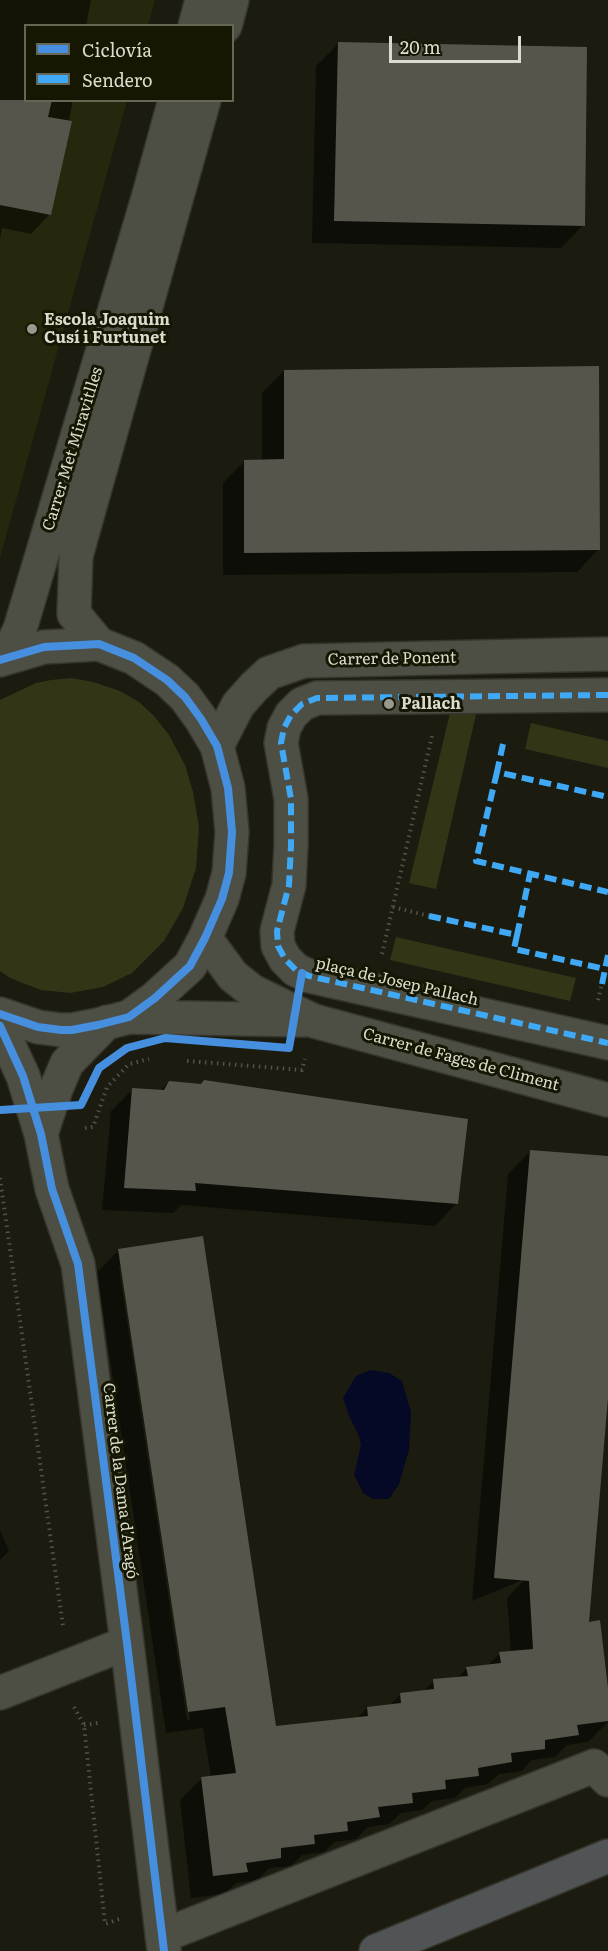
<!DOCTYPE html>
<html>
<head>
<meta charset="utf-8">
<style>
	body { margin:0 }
	#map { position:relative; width:608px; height:1951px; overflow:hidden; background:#1b1b10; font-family:Literata,serif }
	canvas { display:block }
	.legend { position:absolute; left:24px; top:24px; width:210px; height:78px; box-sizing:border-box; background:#161703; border:2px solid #656654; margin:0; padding:8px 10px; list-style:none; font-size:18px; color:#dbdcce }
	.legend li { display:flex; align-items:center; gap:12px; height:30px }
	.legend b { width:30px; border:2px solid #656654 }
	.scale { position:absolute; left:389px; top:36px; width:132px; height:27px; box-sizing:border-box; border:3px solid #dbdcce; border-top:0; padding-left:8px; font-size:18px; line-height:21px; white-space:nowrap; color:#dbdcce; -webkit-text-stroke:4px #161703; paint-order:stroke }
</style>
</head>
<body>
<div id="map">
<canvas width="608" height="1951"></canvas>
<ul class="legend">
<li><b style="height:8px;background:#468fdf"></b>Ciclovía</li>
<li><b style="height:8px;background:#3fa9f5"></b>Sendero</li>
</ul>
<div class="scale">20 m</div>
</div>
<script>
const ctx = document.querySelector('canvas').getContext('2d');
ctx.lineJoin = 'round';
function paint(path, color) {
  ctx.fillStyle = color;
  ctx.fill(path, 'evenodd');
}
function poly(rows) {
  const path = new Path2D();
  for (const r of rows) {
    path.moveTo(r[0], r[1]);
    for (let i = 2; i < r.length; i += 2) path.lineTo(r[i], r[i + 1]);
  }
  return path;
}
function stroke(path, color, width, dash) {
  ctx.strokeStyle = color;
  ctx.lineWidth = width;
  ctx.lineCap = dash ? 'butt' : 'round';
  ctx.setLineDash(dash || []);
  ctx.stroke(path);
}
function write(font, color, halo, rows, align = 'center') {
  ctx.font = font + ' Literata,serif';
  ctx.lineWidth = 6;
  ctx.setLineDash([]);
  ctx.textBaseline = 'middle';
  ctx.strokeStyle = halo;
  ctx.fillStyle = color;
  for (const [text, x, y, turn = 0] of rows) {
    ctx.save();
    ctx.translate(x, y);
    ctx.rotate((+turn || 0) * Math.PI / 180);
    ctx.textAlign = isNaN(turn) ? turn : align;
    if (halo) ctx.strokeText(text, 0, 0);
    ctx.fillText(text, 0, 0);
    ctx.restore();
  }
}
paint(poly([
	[0,0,155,0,148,25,26,26,26,100,127,101,0,558]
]), '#27270d');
paint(poly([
	[71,678,93,682,120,691,139,702,154,716,169,735,185,765,193,792,199,827,196,868,183,908,164,941,132,973,103,987,70,993,41,990,10,978,0,971,0,700,36,683,51,680],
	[452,705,477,710,436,889,409,883],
	[531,723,608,741,608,768,525,749],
	[396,937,576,978,570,1001,390,960]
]), '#343517');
paint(poly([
	[370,1370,389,1373,402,1381,411,1412,409,1450,399,1484,389,1499,373,1499,363,1493,354,1475,361,1445,359,1436,349,1416,343,1398,356,1376]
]), '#050926');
paint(poly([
	[0,0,91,0,86,26,26,26,26,100,73,100,50,214,31,234,2,228,0,239],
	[338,44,583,225,561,248,312,243,316,66],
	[284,371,599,549,577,572,223,575,223,483,245,461,262,461,262,393],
	[169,1082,457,1203,435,1226,181,1205,173,1213,102,1210,111,1111,133,1089,160,1091],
	[530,1152,608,1158,608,1380,587,1623,608,1702,608,1722,588,1742,567,1745,555,1757,532,1760,522,1771,499,1774,488,1784,465,1788,455,1798,432,1801,422,1810,401,1813,389,1824,368,1827,356,1839,335,1842,324,1852,302,1855,291,1866,269,1868,258,1880,236,1883,224,1894,191,1898,180,1800,202,1778,211,1777,203,1728,166,1733,97,1272,119,1250,275,1727,356,1719,367,1708,389,1706,401,1694,423,1692,434,1681,456,1679,467,1668,487,1666,500,1654,511,1652,507,1598,525,1579,472,1601,508,1174],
	[119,1267,123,1267,190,1719,187,1720],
	[0,1530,9,1551,0,1560]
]), '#0007');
paint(poly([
	[338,42,587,47,585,226,334,221],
	[0,100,52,100,48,117,72,121,51,215,0,205],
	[599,366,600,550,244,553,244,460,284,459,284,370],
	[204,1080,468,1119,458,1204,195,1183,196,1191,124,1188,132,1088,164,1090,169,1081,201,1084],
	[530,1150,608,1156,608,1398,589,1622,600,1620,608,1688,608,1721,577,1725,579,1735,545,1740,545,1749,511,1753,512,1762,478,1768,479,1776,445,1780,446,1789,412,1793,413,1803,378,1807,380,1817,347,1822,348,1831,314,1835,315,1844,281,1848,281,1858,246,1863,248,1872,213,1876,201,1777,236,1773,225,1707,188,1712,118,1249,203,1236,276,1726,368,1716,367,1707,401,1703,400,1693,434,1689,433,1679,468,1676,466,1667,501,1663,499,1652,533,1649,529,1581,494,1578]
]), '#55554b');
const minor = poly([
	[195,26,202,0],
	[225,26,232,0],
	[99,644,74,614,76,556,204,100],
	[6,658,20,629,148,198,175,100],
	[0,660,44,647,99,644,134,658,167,680,185,697,201,719,217,746,228,788,232,832,229,873,222,899,205,938,190,966,155,998,129,1017,98,1025,72,1030,61,1030,38,1027,0,1014],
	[608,695,317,698,302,704,291,715,284,728,281,743,291,799,291,845,289,885,277,931,278,946,285,959,296,970,309,976,608,1043],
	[217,746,238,705,254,687,269,673,304,661,608,654],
	[205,938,233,976,252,991,314,1021,608,1100],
	[129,1017,304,1020],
	[0,1026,23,1076,41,1134,52,1189,78,1264,127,1643,164,1951],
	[41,1134,56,1089,67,1063,107,1022],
	[0,1693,127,1643],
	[162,1936,594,1766,608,1780]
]);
const major = poly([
	[376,1951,608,1856]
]);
stroke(minor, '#35352c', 36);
stroke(major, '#35352c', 36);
stroke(poly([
	[393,907,429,916],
	[382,954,432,736],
	[598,1000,602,984],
	[187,1061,302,1070,305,1059],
	[85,1128,93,1127,107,1087,129,1064,149,1059],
	[0,1178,63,1626],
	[74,1707,84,1725,105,1924,119,1919],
	[84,1725,98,1723]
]), '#53534c', 4, [1.5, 4.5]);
stroke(minor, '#4d4e44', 33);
stroke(major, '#515455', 33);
stroke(poly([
	[608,695,317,698,302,704,291,715,284,728,281,743,291,799,291,845,289,885,277,931,278,946,285,959,296,970,309,976,608,1043],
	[503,744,497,772,608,797],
	[497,772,476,861,608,892],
	[429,916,517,935,530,874],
	[517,935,514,949,605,969],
	[602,984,608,955]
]), '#3fa9f5', 6, [12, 6]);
stroke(poly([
	[0,660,44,647,99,644,134,658,167,680,185,697,201,719,217,746,228,788,232,832,229,873,222,899,205,938,190,966,155,998,129,1017,98,1025,72,1030,61,1030,38,1027,0,1014],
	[0,1026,23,1076,41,1134,52,1189,78,1264,127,1643,164,1951],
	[0,1110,81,1105,99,1068,127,1048,165,1038,289,1048,302,973]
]), '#468fdf', 8);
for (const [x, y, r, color] of [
	[32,329,6,"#98988c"],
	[389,704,6,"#98988c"]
]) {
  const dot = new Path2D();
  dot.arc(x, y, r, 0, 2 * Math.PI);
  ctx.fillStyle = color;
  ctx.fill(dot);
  stroke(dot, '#161703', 2);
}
write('bold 16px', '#dbdcce', '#161703', [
	["Escola Joaquim",44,320],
	["Cusí i Furtunet",44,338],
	["Pallach",401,704]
], 'left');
write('16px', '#dbdcce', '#161703', [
	["Carrer Met Miravitlles",73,449,-73],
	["Carrer de Ponent",392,659,-1],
	["plaça de Josep Pallach",397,982,13],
	["Carrer de Fages de Climent",461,1060,15],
	["Carrer de la Dama d'Aragó",120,1481,83]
]);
</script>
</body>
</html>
